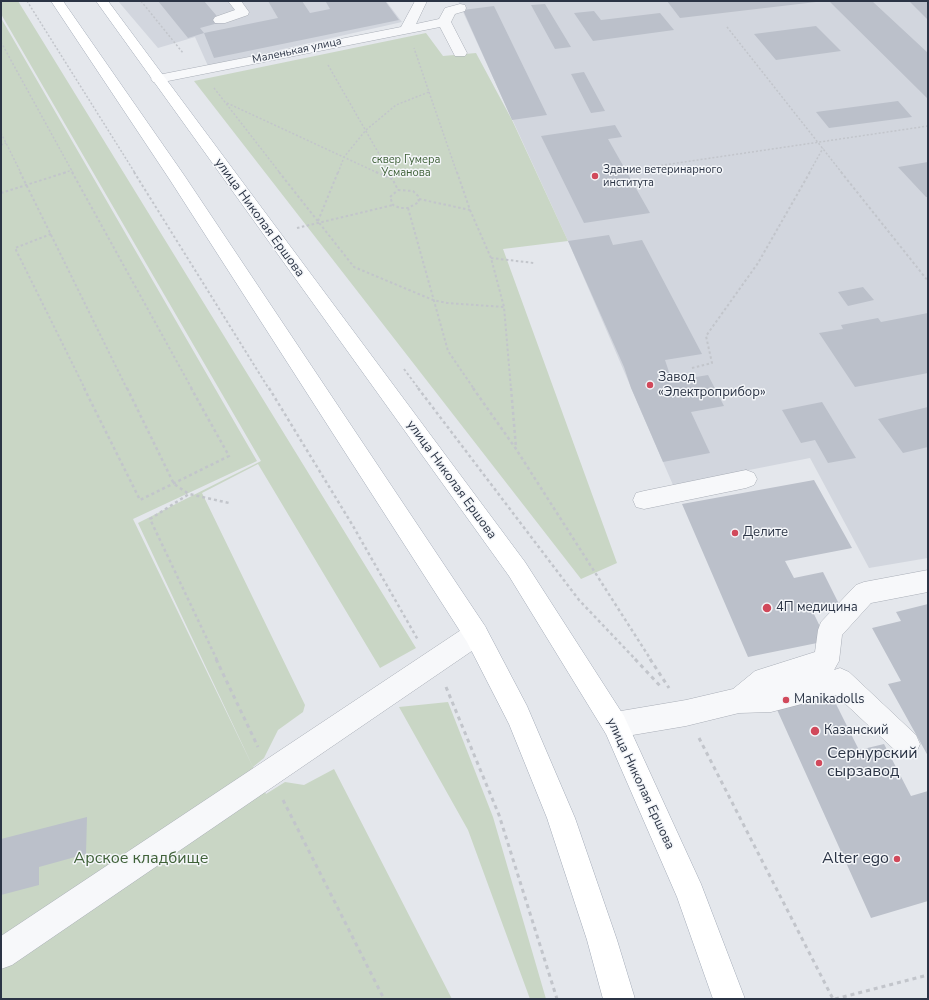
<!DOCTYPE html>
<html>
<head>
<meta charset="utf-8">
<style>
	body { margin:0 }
	#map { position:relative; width:929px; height:1000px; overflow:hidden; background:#e4e7ec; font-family:"Nunito Sans",sans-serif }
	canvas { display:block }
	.frame { position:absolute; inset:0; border:2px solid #2b3445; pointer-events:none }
</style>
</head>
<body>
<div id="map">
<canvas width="929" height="1000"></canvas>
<div class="frame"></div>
</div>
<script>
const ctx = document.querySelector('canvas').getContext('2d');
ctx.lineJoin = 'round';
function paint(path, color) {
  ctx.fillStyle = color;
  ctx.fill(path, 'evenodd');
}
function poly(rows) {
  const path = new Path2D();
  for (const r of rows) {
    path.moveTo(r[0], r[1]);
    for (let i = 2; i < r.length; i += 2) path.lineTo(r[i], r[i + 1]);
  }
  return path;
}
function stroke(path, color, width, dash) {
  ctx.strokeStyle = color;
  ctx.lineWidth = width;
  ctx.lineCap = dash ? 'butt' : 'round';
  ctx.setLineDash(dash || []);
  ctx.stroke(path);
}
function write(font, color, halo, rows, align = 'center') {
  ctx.font = font + ' "Nunito Sans",sans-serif';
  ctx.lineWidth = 3;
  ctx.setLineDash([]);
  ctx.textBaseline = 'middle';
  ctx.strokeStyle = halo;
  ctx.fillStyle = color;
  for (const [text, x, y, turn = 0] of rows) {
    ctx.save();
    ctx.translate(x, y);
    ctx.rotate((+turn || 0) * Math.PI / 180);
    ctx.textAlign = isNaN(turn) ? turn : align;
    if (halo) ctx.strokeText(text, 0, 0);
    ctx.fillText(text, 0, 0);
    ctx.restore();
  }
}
paint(poly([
	[118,1,386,1,402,22,208,66,195,37,158,48],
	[458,1,916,1,928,12,928,558,869,568,810,458,673,485,568,241]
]), '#d2d6de');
paint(poly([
	[1,1,18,1,416,648,380,668,258,464,202,493,305,705,303,712,278,730,264,758,253,767,138,523,261,461,1,14],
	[1,18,257,461,133,519,266,794,285,782,304,785,334,769,452,999,1,999],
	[426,33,443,56,476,53,512,120,568,241,503,249,617,563,581,579,194,81],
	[448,702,493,817,546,999,530,999,468,830,399,707]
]), '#c9d6c5');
paint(poly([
	[158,1,204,1,222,22,200,28,204,33,188,38],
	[268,1,302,1,310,13,330,9,326,2,332,1,385,1,399,20,214,58,204,33,278,18],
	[667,1,815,1,816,2,680,18],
	[829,1,872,1,928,53,928,99],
	[909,1,928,1,928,20],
	[545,4,571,47,555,49,531,5],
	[494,6,547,115,512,120,463,10],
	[594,11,601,20,660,13,674,30,593,41,574,13],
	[816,26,841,51,776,60,754,34],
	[584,72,605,111,591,113,571,74],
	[898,101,912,117,829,128,816,112],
	[615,125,622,137,608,139,650,213,584,223,541,136],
	[928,162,928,197,926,197,898,167],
	[609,235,613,245,642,240,702,354,665,360,672,381,708,375,724,406,691,412,710,453,663,462,631,388,624,367,568,241],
	[863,287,874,300,848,306,838,292],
	[928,313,928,373,855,387,819,333,843,329,841,325,878,318,881,322],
	[822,402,856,458,828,463,815,440,801,443,782,410],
	[928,407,928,447,903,453,878,419],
	[814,480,852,548,785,561,794,578,823,572,839,604,812,610,827,641,748,657,682,504],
	[928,604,928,756,888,684,901,681,872,628,901,621,896,612],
	[829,690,859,750,884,744,911,796,928,791,928,901,871,918,774,703],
	[87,817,86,854,39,867,39,885,1,895,1,839]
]), '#bbc0ca');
const minor = poly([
	[228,1,241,1,249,12,248,15,225,23,215,23,213,20,215,17,235,10,228,1],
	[415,1,427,1,416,24,439,19,445,8,460,4,465,5,466,8,465,11,455,14,451,22,467,53,465,56,455,56,440,27,158,83,153,82,151,79,153,76,158,75,401,27,415,1],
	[746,470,754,473,757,479,754,485,746,488,644,509,636,507,633,500,636,493,644,491,746,470],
	[928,570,928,592,871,603,842,635,839,661,834,670,840,668,849,672,916,735,920,744,916,753,907,757,898,753,836,695,771,712,739,713,686,726,615,738,606,734,602,725,606,716,615,712,686,700,733,689,755,671,815,652,818,630,821,622,856,585,864,582,928,570],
	[476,622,485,626,488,634,485,642,12,965,1,969,1,936,467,626,476,622]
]);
const major = poly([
	[51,1,63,1,184,175,485,626,527,706,575,818,617,940,635,999,603,999,587,940,547,818,509,724,467,642,170,180,51,1],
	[96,1,108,1,525,562,624,716,701,884,745,999,713,999,677,897,606,734,509,576,96,1]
]);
stroke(minor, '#a9aeb7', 1);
stroke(major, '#a3abb8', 1);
stroke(poly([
	[27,1,135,173],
	[141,1,183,53],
	[727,27,842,173],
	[1,42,73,173],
	[328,65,390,173],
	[214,88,280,173],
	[429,92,457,173],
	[227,103,378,173],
	[1,133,21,173],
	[1,145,6,143],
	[657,166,928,126],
	[64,173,72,170],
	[338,173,344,157,366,130,396,105,429,92,414,48],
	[809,173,823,148]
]), '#c2c5cb', 1.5, [2, 2]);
stroke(poly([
	[20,172,127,389],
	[72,172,192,389],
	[134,172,269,389],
	[279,172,354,267,433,300,447,303,504,307],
	[376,172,394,180],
	[389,172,398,190],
	[457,172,470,210,491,258,504,307,511,389],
	[841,172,928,281],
	[398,190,413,191,418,196,419,202,408,208,400,208,393,205,390,197,398,190],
	[1,193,67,172],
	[419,199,470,210],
	[408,208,448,351,474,389],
	[318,221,338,172],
	[297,228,393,205],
	[51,234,15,248,85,389],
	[491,258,534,263],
	[692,368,712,363,706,336,758,263,810,172],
	[404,369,419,389]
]), '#c2c5cb', 2, [2.5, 2.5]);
stroke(poly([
	[84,388,140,500,229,456,191,388],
	[127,388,174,484,189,494],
	[269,388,353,526,418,640],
	[418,388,579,600,636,660],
	[473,388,516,449,651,660],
	[511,388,516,448],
	[217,660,150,519,189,494,229,503]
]), '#c2c5cb', 2.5, [3, 3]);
stroke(poly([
	[216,659,258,747],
	[635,659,662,688],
	[650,659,669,688],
	[446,687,499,815,557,999],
	[699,738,833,999],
	[283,800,384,999],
	[835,999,928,975]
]), '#c2c5cb', 3, [4, 4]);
paint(minor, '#f7f8fa');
paint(major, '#fff');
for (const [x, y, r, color] of [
	[595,176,4,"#d1495b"],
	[650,385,4,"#d1495b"],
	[735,533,4,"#d1495b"],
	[767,608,5,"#d1495b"],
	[786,700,4,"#d1495b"],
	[815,731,5,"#d1495b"],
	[819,763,4,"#d1495b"],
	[897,859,4,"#d1495b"]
]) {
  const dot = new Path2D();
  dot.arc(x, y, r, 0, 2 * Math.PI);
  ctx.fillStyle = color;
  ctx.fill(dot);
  stroke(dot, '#f4f6f9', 1.5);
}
write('11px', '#2b3445', '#f4f6f9', [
	["Маленькая улица",297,51,-12]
]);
write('11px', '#3f6138', '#f4f6f9', [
	["сквер Гумера",406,160],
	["Усманова",406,173]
]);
write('11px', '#2b3445', '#f4f6f9', [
	["Здание ветеринарного",603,170],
	["института",603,183]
], 'left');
write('13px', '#2b3445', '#f4f6f9', [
	["улица Николая Ершова",259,218,54],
	["улица Николая Ершова",451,480,54],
	["улица Николая Ершова",640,784,65]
]);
write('13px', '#2b3445', '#f4f6f9', [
	["Завод",658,378],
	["«Электроприбор»",658,393],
	["Делите",743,533],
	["4П медицина",776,608],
	["Manikadolls",794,700],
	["Казанский",824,731]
], 'left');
write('16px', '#2b3445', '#f4f6f9', [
	["Сернурский",827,754],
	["сырзавод",827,772],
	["Alter ego",889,859,"right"]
], 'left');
write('16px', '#3f6138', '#f4f6f9', [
	["Арское кладбище",141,859]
]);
</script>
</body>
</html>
